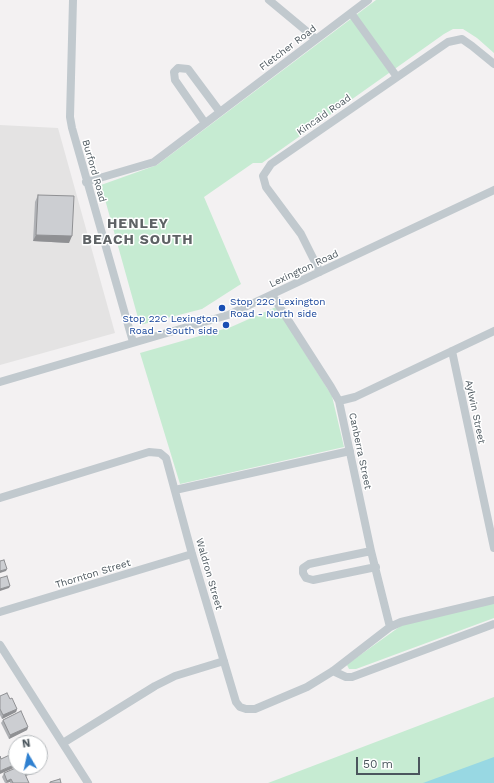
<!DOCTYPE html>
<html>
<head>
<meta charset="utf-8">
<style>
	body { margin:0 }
	#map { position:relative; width:494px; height:783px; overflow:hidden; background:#f3f1f2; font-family:"Work Sans",sans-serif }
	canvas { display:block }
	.north { position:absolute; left:8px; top:735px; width:40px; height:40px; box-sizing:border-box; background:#fff; border:1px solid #b7bbbe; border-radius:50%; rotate:351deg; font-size:11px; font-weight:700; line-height:16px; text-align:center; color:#4b565d }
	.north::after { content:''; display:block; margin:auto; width:14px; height:18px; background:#2f80d0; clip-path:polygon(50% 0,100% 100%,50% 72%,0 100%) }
	.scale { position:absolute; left:356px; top:757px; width:64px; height:18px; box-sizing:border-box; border:2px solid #4b565d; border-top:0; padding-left:5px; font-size:12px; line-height:14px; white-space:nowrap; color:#4b565d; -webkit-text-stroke:3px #fff; paint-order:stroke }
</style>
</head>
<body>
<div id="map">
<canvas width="494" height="783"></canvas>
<div class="north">N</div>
<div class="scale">50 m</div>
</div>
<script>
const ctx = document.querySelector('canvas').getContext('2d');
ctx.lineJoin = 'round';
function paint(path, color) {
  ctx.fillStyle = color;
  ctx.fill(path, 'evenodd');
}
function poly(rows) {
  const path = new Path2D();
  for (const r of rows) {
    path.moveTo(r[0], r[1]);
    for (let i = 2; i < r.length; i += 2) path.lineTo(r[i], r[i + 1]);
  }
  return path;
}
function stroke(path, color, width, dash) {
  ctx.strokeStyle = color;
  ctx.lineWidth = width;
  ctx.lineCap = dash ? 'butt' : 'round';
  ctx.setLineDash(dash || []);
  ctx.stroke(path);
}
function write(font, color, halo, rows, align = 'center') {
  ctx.font = font + ' "Work Sans",sans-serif';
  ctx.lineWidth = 3;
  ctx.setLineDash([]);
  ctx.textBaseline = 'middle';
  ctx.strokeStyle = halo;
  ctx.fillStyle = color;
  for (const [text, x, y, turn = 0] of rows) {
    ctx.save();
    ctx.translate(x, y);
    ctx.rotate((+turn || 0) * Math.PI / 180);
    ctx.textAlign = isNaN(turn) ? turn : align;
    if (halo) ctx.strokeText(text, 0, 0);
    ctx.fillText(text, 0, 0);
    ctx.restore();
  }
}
paint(poly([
	[0,125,58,128,115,333,0,365]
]), '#e4e3e3');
paint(poly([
	[376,0,494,0,494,53,477,38,463,29,453,29,444,34,262,163,253,163,204,197,241,284,202,309,140,325,101,185,157,165],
	[276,307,332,396,344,447,180,484,140,353,231,327],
	[494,602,494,618,356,669,349,669,347,665,349,663,402,625],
	[494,697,494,783,268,783]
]), '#c6ebd2');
paint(poly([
	[494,757,494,783,423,783]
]), '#98d8e3');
stroke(poly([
	[73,0,70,117,72,128,133,342],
	[269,0,316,39],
	[351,13,397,77],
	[205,123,175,80,174,72,178,68,188,69,220,112],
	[86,182,154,162,368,0],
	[320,272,301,234,266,187,263,176,271,164,448,42,462,39,472,46,494,64],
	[272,295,331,387,339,401,371,551,390,627],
	[452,351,494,548],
	[0,382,228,315,494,190],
	[339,401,355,397,494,331],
	[175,490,350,451],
	[0,498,149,452,160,453,166,458,192,554,236,702,240,707,246,709,255,709,307,687,333,671,390,627,401,622,494,600],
	[371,551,309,564,303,568,303,573,306,578,313,580,376,567],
	[0,612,192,554],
	[0,645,88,783],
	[333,671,346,677,352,677,494,624],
	[63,743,155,686,175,676,224,661]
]), '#c1c9ce', 8);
paint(poly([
	[38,195,69,243,33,241,35,202],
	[0,696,17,709,16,712,2,719,0,715],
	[3,720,28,727,27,730,9,739,1,723],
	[35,772,26,776,29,783,10,783,10,782,5,783,2,777,4,773]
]), '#afb1b5');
paint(poly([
	[36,235,72,236,69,243,33,241],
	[7,569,6,571,0,573,0,571],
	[10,586,9,588,0,591,0,589],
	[17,709,16,712,2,719,3,715],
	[28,727,27,730,9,739,10,735],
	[16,764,16,767,0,774,0,771],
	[36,769,35,772,23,777,25,774],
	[11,779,10,782,6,783,7,781]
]), '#8f9093');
const building = poly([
	[38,195,74,196,72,236,36,235,38,195],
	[4,560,7,569,0,571,0,561,4,560],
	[7,576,10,586,0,589,0,578,7,576],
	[7,693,10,699,12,698,17,709,3,715,0,709,0,696,7,693],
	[21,711,28,727,10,735,3,720,21,711],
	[16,752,16,764,0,771,0,756,1,759,16,752],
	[18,767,35,767,36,769,25,774,29,783,13,783,11,779,7,781,4,773,18,767],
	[60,779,61,783,50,783,50,782,60,779]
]);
paint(building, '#ccced2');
stroke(building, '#8f9093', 1);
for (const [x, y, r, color] of [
	[222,308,4,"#1a4fb4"],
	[226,325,4,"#1a4fb4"]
]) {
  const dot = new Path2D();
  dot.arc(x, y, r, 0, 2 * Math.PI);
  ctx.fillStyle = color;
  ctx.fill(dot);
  stroke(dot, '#fff', 1.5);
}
write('10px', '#4b565d', '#fff', [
	["Fletcher Road",288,48,-37],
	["Kincaid Road",324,115,-35],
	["Burford Road",94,171,74],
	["Lexington Road",304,269,-25],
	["Aylwin Street",475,412,78],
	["Canberra Street",360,451,78],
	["Thornton Street",93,574,-17],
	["Waldron Street",209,574,74]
]);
write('10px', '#164399', '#fff', [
	["Stop 22C Lexington",230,302],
	["Road - North side",230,314],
	["Stop 22C Lexington",218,319,"right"],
	["Road - South side",218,331,"right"]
], 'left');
ctx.letterSpacing = '1px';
write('bold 14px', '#5e6265', '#fff', [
	["HENLEY",138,224],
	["BEACH SOUTH",138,240]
]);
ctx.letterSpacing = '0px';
</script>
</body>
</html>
